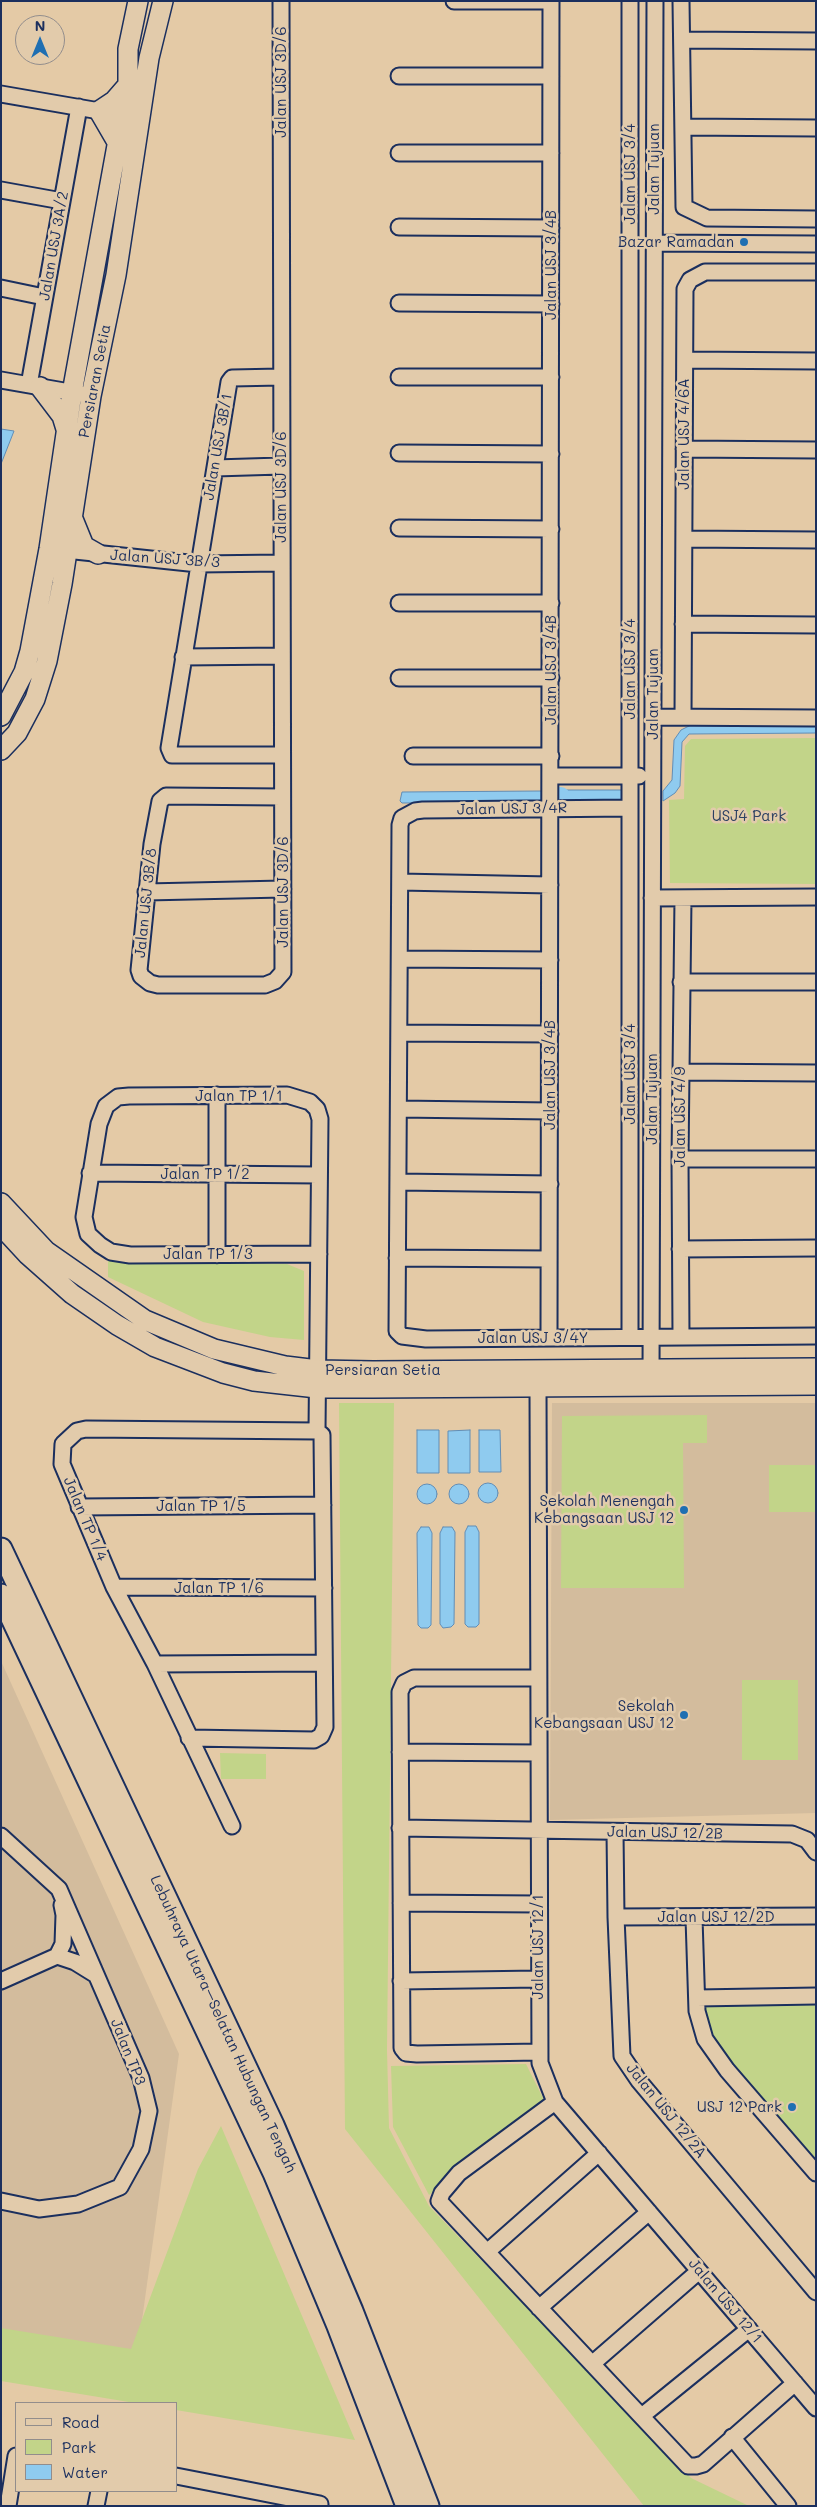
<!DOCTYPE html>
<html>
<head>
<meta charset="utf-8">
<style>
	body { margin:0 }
	#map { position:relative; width:817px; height:2507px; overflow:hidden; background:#e4caa6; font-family:Mali,sans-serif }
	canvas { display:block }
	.frame { position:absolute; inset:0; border:2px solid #1b2f5e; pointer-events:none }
	.legend { position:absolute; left:15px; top:2402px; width:162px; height:90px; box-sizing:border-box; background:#e2cbab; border:1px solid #928d8c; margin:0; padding:6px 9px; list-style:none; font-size:15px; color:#1b2f5e }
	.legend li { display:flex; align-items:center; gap:10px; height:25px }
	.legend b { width:25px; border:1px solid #928d8c }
	.north { position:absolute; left:15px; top:15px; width:50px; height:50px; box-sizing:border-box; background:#e2cbab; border:1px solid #928d8c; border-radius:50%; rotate:0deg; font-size:14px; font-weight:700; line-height:20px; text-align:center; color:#1b2f5e }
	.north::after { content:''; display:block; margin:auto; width:18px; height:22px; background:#1f6fb2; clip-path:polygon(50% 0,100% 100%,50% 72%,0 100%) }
</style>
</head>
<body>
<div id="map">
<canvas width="817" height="2507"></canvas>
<div class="frame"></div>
<ul class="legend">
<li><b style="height:6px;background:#e2cbab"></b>Road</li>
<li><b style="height:14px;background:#c2d489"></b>Park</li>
<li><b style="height:14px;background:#8fcbef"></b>Water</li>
</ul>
<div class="north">N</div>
</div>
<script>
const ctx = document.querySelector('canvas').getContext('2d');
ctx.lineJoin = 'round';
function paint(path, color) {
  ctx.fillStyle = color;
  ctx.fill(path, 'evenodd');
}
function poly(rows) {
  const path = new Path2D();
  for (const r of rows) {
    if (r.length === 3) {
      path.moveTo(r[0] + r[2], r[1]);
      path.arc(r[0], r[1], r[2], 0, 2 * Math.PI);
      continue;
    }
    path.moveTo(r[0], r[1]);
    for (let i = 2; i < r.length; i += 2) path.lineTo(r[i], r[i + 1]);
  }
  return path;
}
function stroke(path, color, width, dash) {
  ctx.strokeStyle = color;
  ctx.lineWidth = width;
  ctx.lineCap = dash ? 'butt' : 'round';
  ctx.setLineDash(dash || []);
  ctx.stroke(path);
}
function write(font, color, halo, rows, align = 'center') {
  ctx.font = font + ' Mali,sans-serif';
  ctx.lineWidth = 5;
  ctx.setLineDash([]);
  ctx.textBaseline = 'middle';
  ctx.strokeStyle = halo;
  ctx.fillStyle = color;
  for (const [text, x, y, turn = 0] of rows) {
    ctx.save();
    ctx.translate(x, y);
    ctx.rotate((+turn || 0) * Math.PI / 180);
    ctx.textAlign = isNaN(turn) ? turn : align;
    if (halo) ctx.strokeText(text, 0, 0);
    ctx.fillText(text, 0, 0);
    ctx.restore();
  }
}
paint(poly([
	[552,1403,816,1403,816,1813,550,1820],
	[1,1661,179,2054,137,2356,1,2329]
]), '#d3bc9d');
paint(poly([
	[816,738,816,884,670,883,669,800,684,799,685,746,691,739],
	[108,1260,287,1264,304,1271,304,1340,270,1337,203,1322,108,1277],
	[339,1403,394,1403,387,2050,389,2128,429,2206,691,2478,749,2506,644,2506,345,2129],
	[707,1415,707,1443,683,1443,684,1588,561,1588,562,1416],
	[769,1465,816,1465,816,1512,769,1512],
	[742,1680,798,1680,798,1760,742,1760],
	[220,1753,266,1754,266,1779,221,1779],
	[816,2003,816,2161,722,2053,710,2036,703,2004],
	[526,2064,544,2100,429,2195,393,2127,391,2066],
	[221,2126,355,2440,176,2410,176,2403,135,2403,1,2381,1,2328,131,2349,198,2169]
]), '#c2d489');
const water = poly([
	[1,429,14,431,1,464,1,429],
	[693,724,816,725,816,733,689,734,682,742,680,786,675,793,663,801,663,791,672,780,674,740,681,730,693,724],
	[563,790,623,790,624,801,562,801,561,792,563,790],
	[543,791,542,802,402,803,400,801,402,792,543,791],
	[417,1430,439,1430,439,1473,417,1473,417,1430],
	[470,1430,470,1473,448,1473,448,1431,470,1430],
	[479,1430,500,1430,501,1472,479,1472,479,1430],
	[488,1493,10],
	[459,1494,10],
	[427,1494,10],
	[468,1526,476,1526,479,1532,479,1624,476,1627,468,1627,465,1624,465,1532,468,1526],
	[421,1527,429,1527,432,1533,431,1625,428,1628,421,1628,418,1625,417,1533,421,1527],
	[443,1527,452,1527,455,1532,454,1624,451,1627,443,1628,440,1624,440,1533,443,1527]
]);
paint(water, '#8fcbef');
stroke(water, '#618db5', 1);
stroke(poly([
	[559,796,561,796]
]), '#8fcbef', 18);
const minor = poly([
	[281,1,283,972,275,981,265,985,158,985,150,983,141,976,139,970,152,844,160,801,166,796,282,797],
	[454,1,551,1],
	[630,1,630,1337],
	[681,1,684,207,707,218,816,219],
	[682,40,816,41],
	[399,76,551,76],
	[1,94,111,113],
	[683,127,816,128],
	[399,153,551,153],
	[1,190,62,201],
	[399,227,551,228],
	[654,243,816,244],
	[1,288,44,297],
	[399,303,551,304],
	[685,360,816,361],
	[280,377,232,378,229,382,169,748,172,755,282,755],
	[399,377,551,377],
	[1,380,81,394],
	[29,385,79,107],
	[684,449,816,450],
	[399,453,551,454],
	[215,468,281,466],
	[399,528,551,529],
	[684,539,816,540],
	[56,549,198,564,281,563],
	[399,603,551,603],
	[683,624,816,625],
	[183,657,282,656],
	[399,678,551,678],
	[653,717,816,718],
	[683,717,685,289,690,280,705,272,816,272],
	[413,756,551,756],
	[551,776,639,776],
	[630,808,423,810,415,811,402,818,400,825,397,1331,402,1336,426,1339,816,1336],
	[400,882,550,885],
	[146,892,283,889],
	[652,898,816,897],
	[401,959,550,960],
	[681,982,816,982],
	[400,1033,550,1034],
	[681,1072,816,1073],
	[217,1095,217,1255],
	[399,1109,550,1111],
	[680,1159,816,1159],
	[90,1173,319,1175],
	[398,1182,550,1184],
	[680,1249,816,1248],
	[397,1258,549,1259],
	[681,1337,680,1159,683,898],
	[549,1338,551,1],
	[651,1380,655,1],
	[538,1387,540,2063,555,2102,816,2408],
	[79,1507,323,1505],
	[114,1587,324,1588],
	[155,1664,324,1663],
	[538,1678,414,1678,404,1683,400,1692,402,2048,406,2053,417,2054,539,2052],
	[189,1738,314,1740,321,1736,325,1727,322,1435,317,1431,320,1119,317,1109,310,1102,287,1095,129,1096,118,1097,106,1106,99,1124,84,1217,88,1234,100,1245,111,1252,130,1255,319,1254],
	[400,1752,538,1753],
	[232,1826,155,1664,114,1587,62,1464,63,1444,77,1431,86,1429,317,1431],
	[400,1828,792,1834,807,1840,816,1852],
	[615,1832,616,1917,622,2056,639,2081,816,2292],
	[1,1836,59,1889,141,2078,149,2111,141,2149,120,2187,78,2204,39,2209,1,2201],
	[401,1903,538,1904],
	[616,1917,816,1916],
	[694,1918,697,2011,705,2039,727,2070,816,2173],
	[57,1956,75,1962,96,1975],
	[1,1981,57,1956,63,1944,64,1915,62,1905],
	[401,1981,538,1979],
	[697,1998,816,1996],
	[555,2102,459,2173,442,2193,439,2201,688,2466,696,2466,703,2464,795,2383],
	[487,2252,599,2153],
	[539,2308,649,2212],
	[592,2364,699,2271],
	[643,2415,749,2329],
	[732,2437,788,2506],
	[176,2476,320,2504],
	[8,2506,16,2456],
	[96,2506,99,2491]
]);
const major = poly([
	[117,142,99,111,114,101,127,86],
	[40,387,62,416,66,429],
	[73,519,84,546,98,554],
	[1,716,24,672,30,651,49,549,72,393,128,85,128,49,138,1],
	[1,750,17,733,35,699,47,661,62,584,91,396,116,275,149,58,163,1],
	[1,1203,46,1251,145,1320,214,1349,285,1366,318,1370,373,1371,816,1368],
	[1,1226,28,1255,72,1294,117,1325,155,1347,223,1373,254,1381,317,1388,373,1388,816,1385]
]);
const highway = poly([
	[1,1549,273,2125,352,2311,428,2506],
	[1,1595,274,2173,338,2326,407,2506]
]);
stroke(minor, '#1b2f5e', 19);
stroke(major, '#1b2f5e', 22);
stroke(highway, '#1b2f5e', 25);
stroke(minor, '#e2cbab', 15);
stroke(major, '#e2cbab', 19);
stroke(highway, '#e2cbab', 21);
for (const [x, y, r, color] of [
	[744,242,5,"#1f6fb2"],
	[684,1510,5,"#1f6fb2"],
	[684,1715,5,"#1f6fb2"],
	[792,2107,5,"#1f6fb2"]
]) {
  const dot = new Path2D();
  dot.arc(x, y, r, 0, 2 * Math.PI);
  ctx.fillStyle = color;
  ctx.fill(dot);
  stroke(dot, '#e2cbab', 2);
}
write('15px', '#1b2f5e', '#e2cbab', [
	["Jalan USJ 3D/6",281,82,-90],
	["Jalan Tujuan",654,169,-90],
	["Jalan USJ 3/4",630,174,-90],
	["Jalan USJ 3A/2",54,246,-80],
	["Jalan USJ 3/4B",551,265,-90],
	["Persiaran Setia",95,381,-79],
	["Jalan USJ 4/6A",684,434,-90],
	["Jalan USJ 3B/1",218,447,-80],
	["Jalan USJ 3D/6",281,487,-90],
	["Jalan USJ 3B/3",165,559,4],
	["Jalan USJ 3/4",630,669,-90],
	["Jalan USJ 3/4B",551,670,-90],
	["Jalan Tujuan",653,694,-90],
	["Jalan USJ 3/4R",512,809,-1],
	["Jalan USJ 3D/6",283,892,-90],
	["Jalan USJ 3B/8",146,903,-84],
	["Jalan USJ 3/4",630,1074,-90],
	["Jalan USJ 3/4B",550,1075,-90],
	["Jalan TP 1/1",239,1096],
	["Jalan Tujuan",652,1099,-90],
	["Jalan USJ 4/9",680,1117,-90],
	["Jalan TP 1/2",205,1174],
	["Jalan TP 1/3",208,1254],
	["Jalan USJ 3/4Y",533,1338],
	["Persiaran Setia",383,1370],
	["Jalan TP 1/5",201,1506],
	["Jalan TP 1/4",85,1519,67],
	["Jalan TP 1/6",219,1588],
	["Jalan USJ 12/2B",665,1833,1],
	["Jalan USJ 12/2D",716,1917],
	["Jalan USJ 12/1",538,1947,-90],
	["Lebuhraya Utara–Selatan Hubungan Tengah",223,2024,65],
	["Jalan TP3",128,2052,68],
	["Jalan USJ 12/2A",666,2111,51],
	["Jalan USJ 12/1",725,2301,50]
]);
write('15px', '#1b2f5e', '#e2cbab', [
	["Bazar Ramadan",734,242],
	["Sekolah Menengah",674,1501],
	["Kebangsaan USJ 12",674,1518],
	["Sekolah",674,1706],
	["Kebangsaan USJ 12",674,1723],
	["USJ 12 Park",782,2107]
], 'right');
write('15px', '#2c4062', '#e2cbab', [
	["USJ4 Park",749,816]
]);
</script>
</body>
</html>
